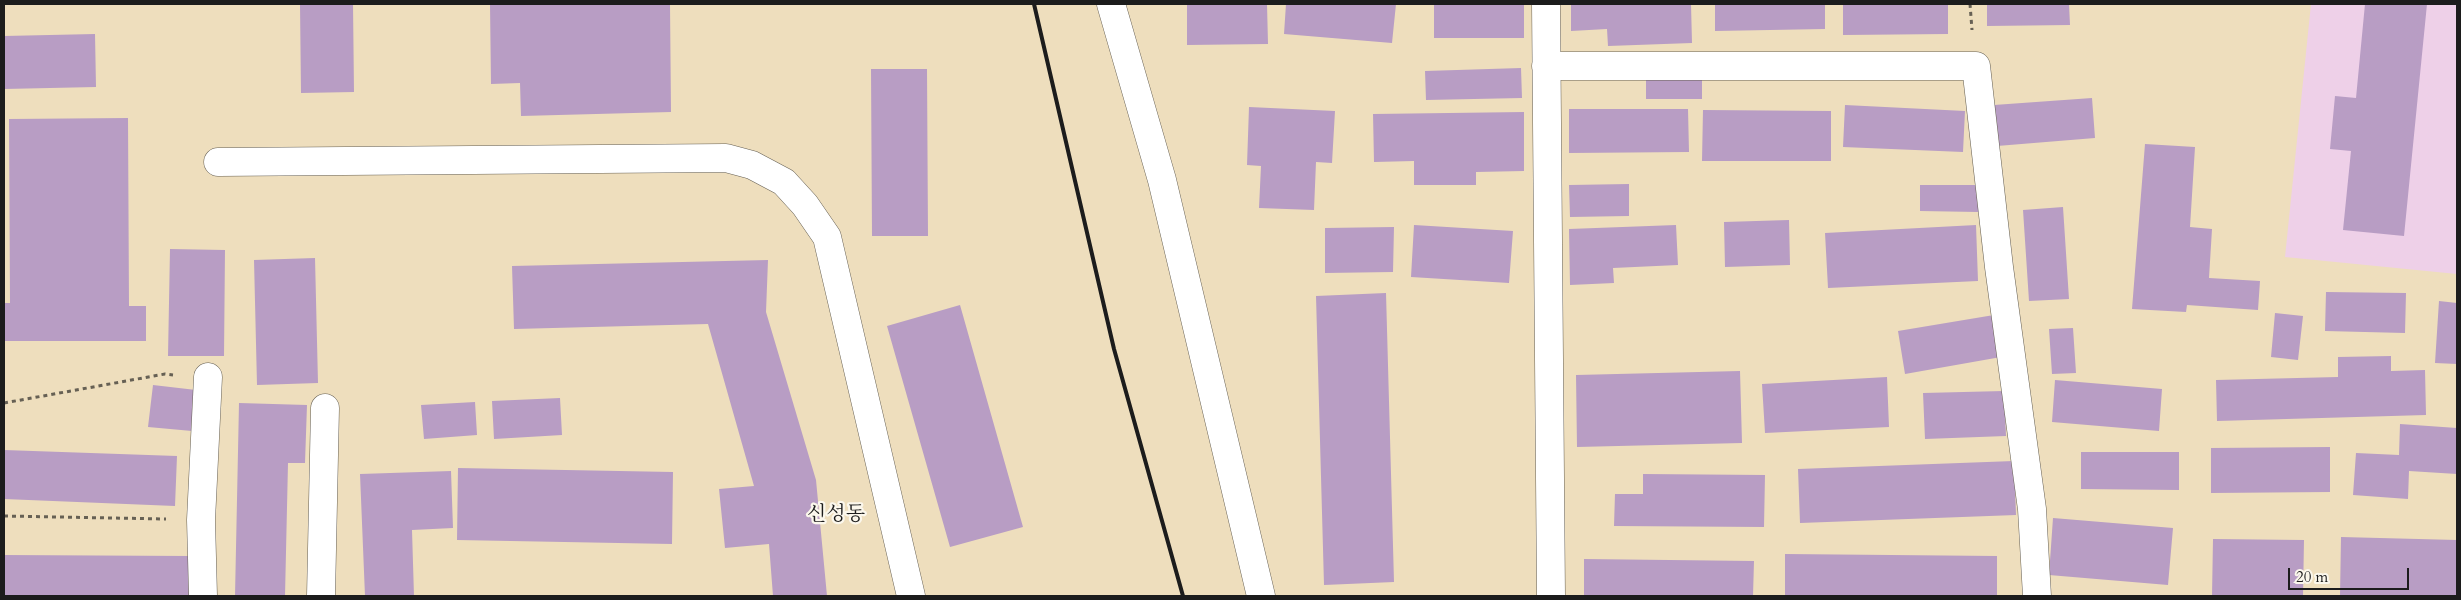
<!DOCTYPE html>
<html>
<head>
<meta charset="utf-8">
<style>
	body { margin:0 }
	#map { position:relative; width:2461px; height:600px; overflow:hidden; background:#eedebd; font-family:Cardo,serif }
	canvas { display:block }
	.frame { position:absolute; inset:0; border:5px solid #1c1c1c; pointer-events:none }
	.scale { position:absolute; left:2288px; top:568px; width:121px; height:22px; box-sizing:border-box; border:2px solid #1c1c1c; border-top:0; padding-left:6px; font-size:15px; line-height:18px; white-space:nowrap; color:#1c1c1c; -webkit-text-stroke:4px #fbf7ec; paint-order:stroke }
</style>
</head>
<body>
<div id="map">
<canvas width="2461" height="600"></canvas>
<div class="frame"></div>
<div class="scale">20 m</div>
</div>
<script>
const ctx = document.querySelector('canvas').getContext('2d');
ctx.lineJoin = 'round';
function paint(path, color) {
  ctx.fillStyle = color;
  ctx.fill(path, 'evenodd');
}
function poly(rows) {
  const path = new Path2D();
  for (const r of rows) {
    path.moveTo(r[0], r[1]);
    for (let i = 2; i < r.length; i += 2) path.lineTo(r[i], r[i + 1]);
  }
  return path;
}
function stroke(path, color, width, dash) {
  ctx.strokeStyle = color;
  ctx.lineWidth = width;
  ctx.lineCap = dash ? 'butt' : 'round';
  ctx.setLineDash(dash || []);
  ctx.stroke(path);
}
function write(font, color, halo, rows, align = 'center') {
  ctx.font = font + ' Cardo,"Noto Serif KR",serif';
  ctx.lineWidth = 4.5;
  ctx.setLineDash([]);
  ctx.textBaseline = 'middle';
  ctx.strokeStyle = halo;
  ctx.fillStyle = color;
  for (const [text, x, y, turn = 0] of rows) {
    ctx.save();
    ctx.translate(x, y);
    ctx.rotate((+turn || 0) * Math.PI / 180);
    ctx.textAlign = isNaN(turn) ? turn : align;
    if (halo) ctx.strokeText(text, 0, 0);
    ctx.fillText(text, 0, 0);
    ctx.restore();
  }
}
paint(poly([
	[2311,4,2457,4,2457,274,2285,257]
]), '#eed0e8');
paint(poly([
	[300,4,353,4,354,92,301,93],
	[490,4,670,4,671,112,521,116,520,83,491,84],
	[1187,4,1267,4,1268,44,1187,45],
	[1286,4,1396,4,1392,43,1284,34],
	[1434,4,1524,4,1524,38,1434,38],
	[1571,4,1691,4,1692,43,1608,46,1607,29,1571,31],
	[1715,4,1825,4,1825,29,1715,31],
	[1843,4,1948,4,1948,34,1843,35],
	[1987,4,2069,4,2070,25,1987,26],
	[2365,4,2427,4,2404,236,2343,230,2351,151,2330,149,2335,96,2356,98],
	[95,34,96,87,4,89,4,36],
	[1521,68,1522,98,1426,100,1425,71],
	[871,69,927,69,928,236,872,236],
	[1702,79,1702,99,1646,99,1646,80],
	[2092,98,2095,138,1997,146,1994,105],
	[1845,105,1965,111,1963,152,1843,147],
	[1249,107,1335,111,1332,163,1316,162,1314,210,1259,208,1261,166,1247,165],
	[1569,109,1688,109,1689,152,1569,153],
	[1703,110,1831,111,1831,161,1702,161],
	[1524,112,1524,171,1476,172,1476,185,1414,185,1414,161,1374,162,1373,114],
	[128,118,129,306,146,306,146,341,4,341,4,303,10,303,9,119],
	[2145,144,2195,147,2190,227,2212,229,2209,278,2260,281,2258,310,2187,305,2186,312,2132,309],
	[1629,184,1629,216,1570,217,1569,185],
	[1920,185,1978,185,1978,212,1920,211],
	[2063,207,2069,299,2029,301,2023,210],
	[1789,220,1790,265,1725,267,1724,222],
	[1414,225,1513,231,1509,283,1411,277],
	[1676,225,1678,265,1613,268,1614,283,1570,285,1569,229],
	[1976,225,1978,281,1828,288,1825,233],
	[1394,227,1393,272,1325,273,1325,228],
	[170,249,225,250,224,356,168,356],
	[315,258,318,383,257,385,254,260],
	[768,260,766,312,816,480,827,596,773,596,769,544,725,548,719,489,754,486,708,324,514,329,512,266],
	[2326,292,2406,293,2405,333,2325,331],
	[1386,293,1394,582,1324,585,1316,296],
	[2439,301,2457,303,2457,364,2435,363],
	[960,305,1023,527,950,547,887,326],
	[2275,313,2303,316,2298,360,2271,357],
	[1994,315,2001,357,1905,374,1898,331],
	[2073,328,2076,373,2052,374,2049,329],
	[2391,356,2391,371,2425,370,2426,415,2217,421,2216,380,2338,377,2338,357],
	[1740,371,1742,443,1577,447,1576,375],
	[1887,377,1889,427,1765,433,1762,384],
	[2055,380,2162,389,2159,431,2052,422],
	[153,385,196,390,192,431,148,427],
	[2004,391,2006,436,1925,439,1923,393],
	[560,398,562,435,494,439,492,401],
	[475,402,477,435,424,439,421,405],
	[239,403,307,405,305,463,288,463,285,596,235,596],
	[2400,424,2457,428,2457,474,2409,471,2408,499,2353,495,2356,453,2399,455],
	[2330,447,2330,492,2211,493,2211,448],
	[4,450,177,456,175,506,4,499],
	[2081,452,2179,452,2179,490,2081,489],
	[2014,461,2016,515,1800,523,1798,469],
	[458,468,673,472,672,544,457,540],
	[451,471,453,528,412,530,414,596,365,596,360,474],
	[1643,474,1765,475,1764,527,1614,526,1615,494,1643,494],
	[2053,518,2173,528,2168,585,2049,575],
	[2341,537,2457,540,2457,596,2340,596],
	[2213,539,2304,540,2303,596,2212,596],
	[1785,554,1997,556,1997,596,1785,596],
	[4,555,190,556,190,596,4,596],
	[1584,559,1754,561,1753,596,1584,596]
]), '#b89dc4');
const street = poly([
	[1111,4,1162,180,1261,596],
	[1546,4,1551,596],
	[1546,66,1976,66,1999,267,2032,509,2037,596],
	[218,162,726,158,752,165,784,182,805,205,827,237,911,596],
	[203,596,201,520,208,377],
	[321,596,325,408]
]);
stroke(street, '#666054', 29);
stroke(poly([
	[1970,4,1972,30],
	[4,403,165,374,173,375],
	[4,516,166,519]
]), '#666054', 3, [4, 4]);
stroke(street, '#fff', 28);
stroke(poly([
	[1034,4,1114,349,1183,596]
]), '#1c1c1c', 4);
write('20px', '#1c1c1c', '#fbf7ec', [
	["신성동",836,515]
]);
</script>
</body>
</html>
